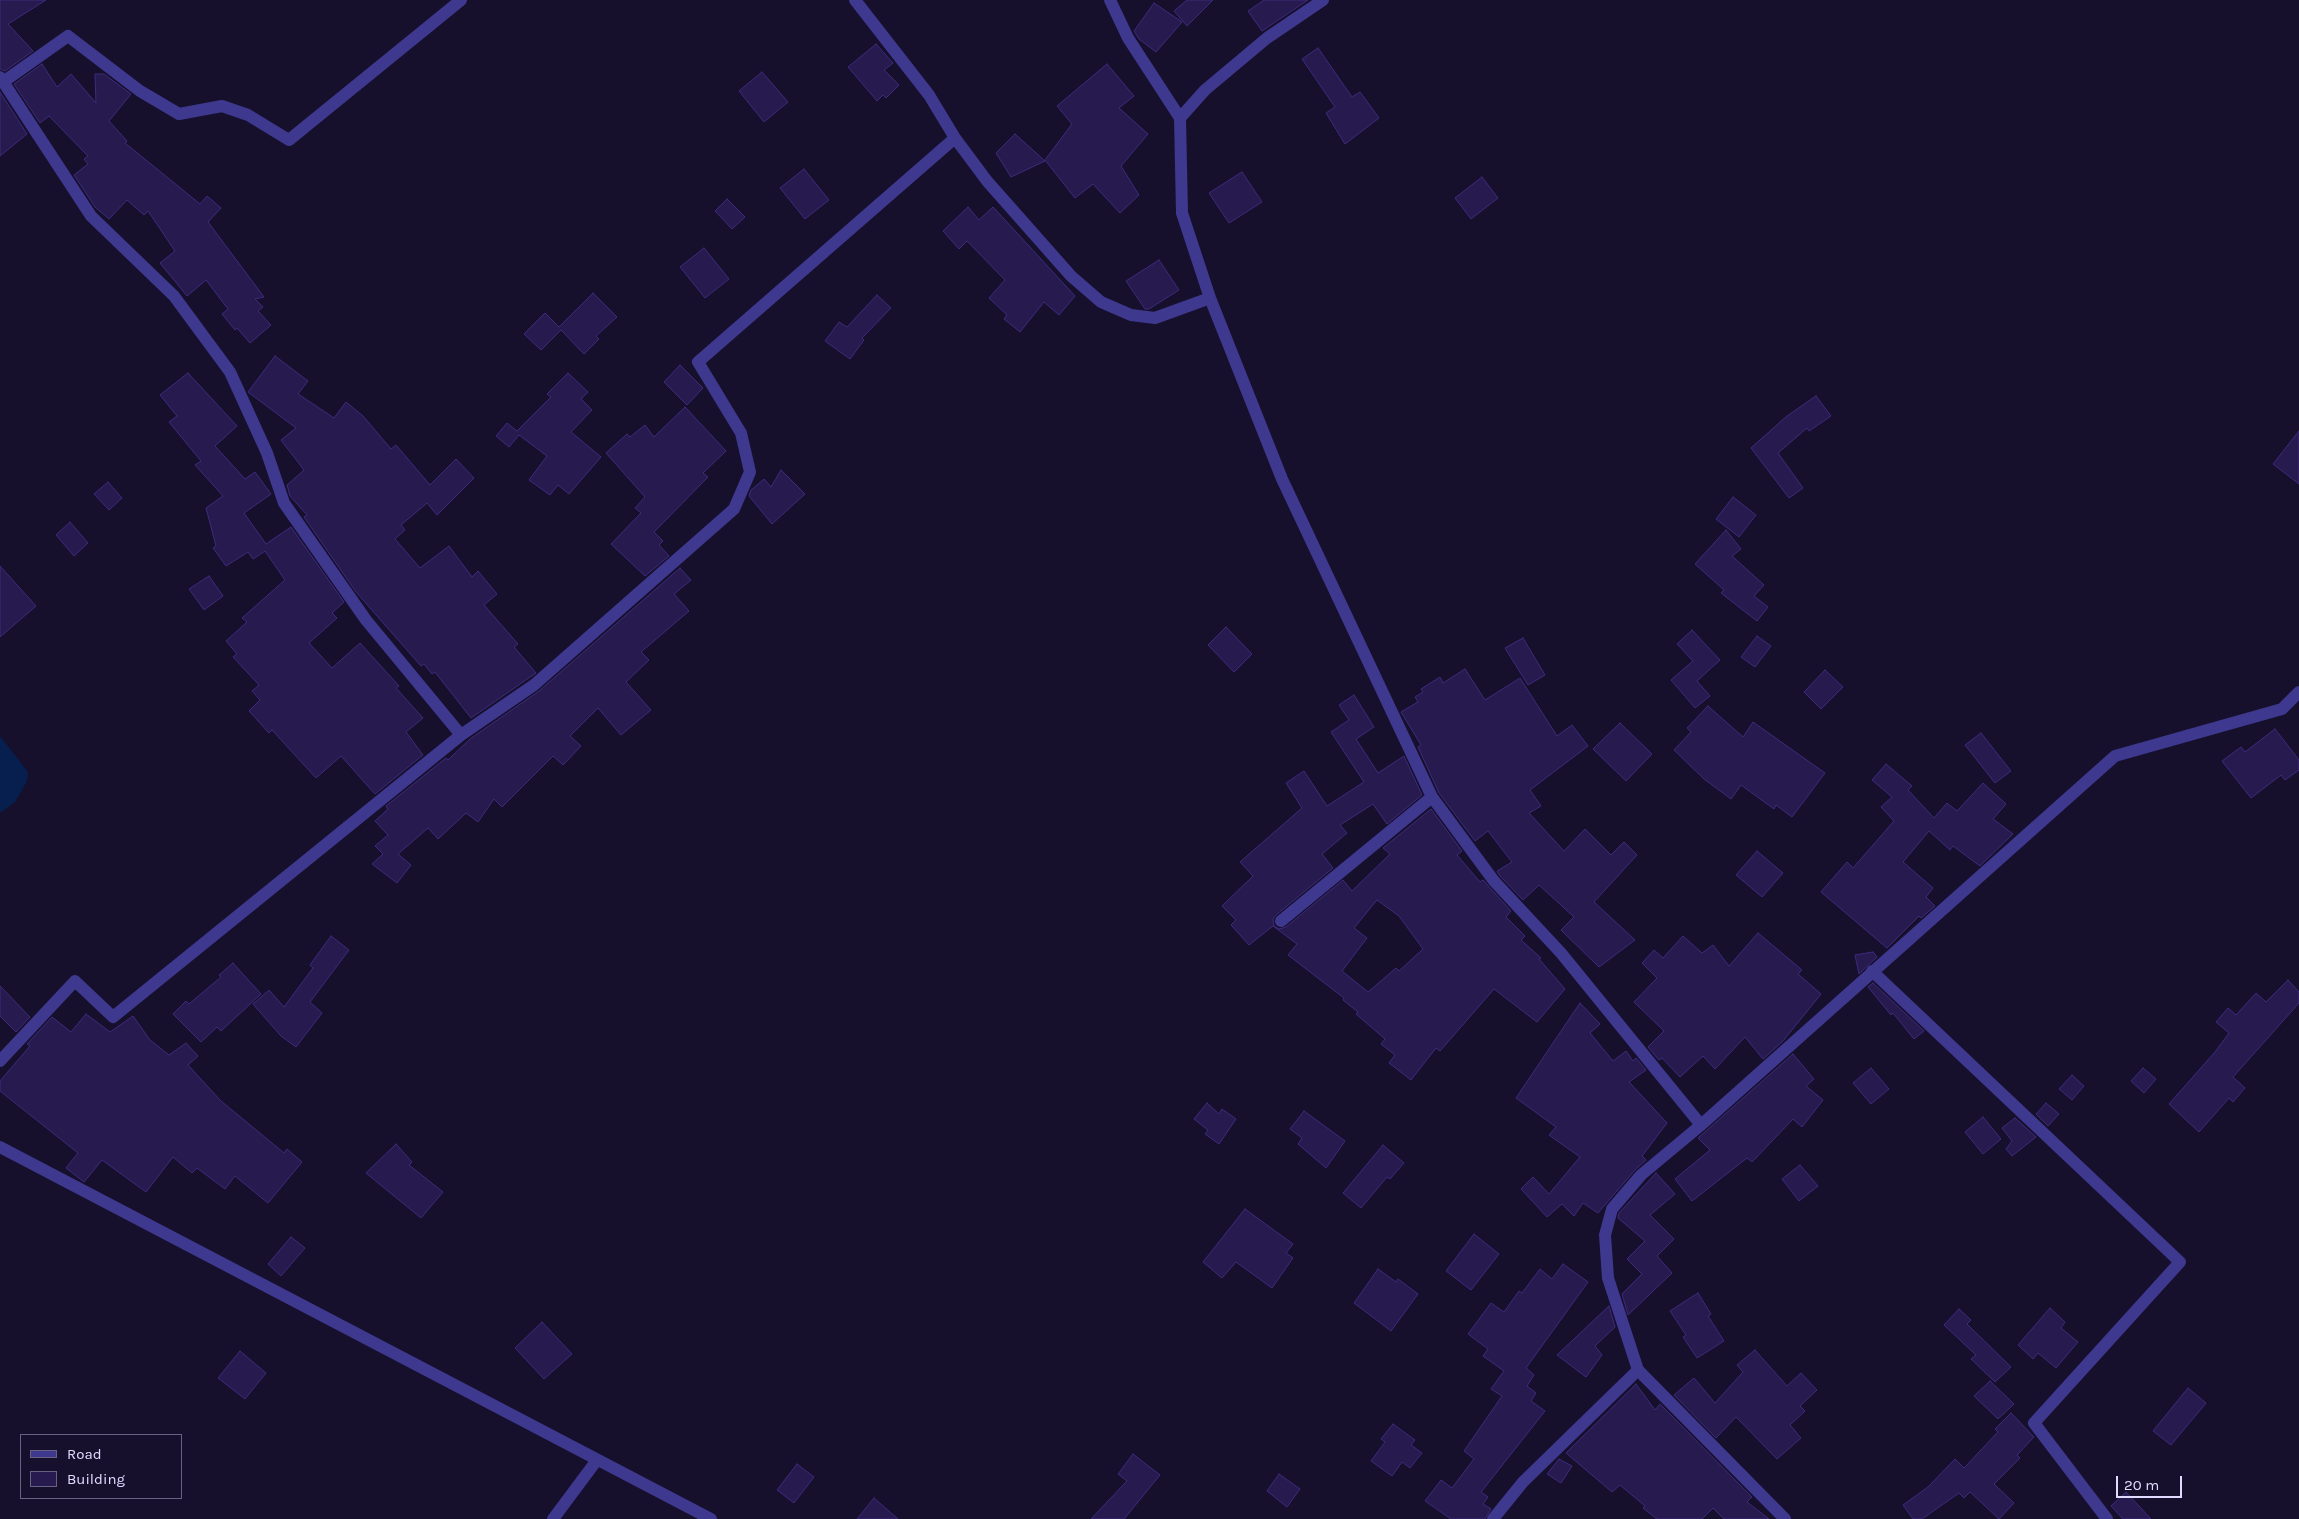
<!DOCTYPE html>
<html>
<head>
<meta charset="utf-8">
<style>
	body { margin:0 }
	#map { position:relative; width:2299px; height:1519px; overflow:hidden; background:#16102d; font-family:Karla,sans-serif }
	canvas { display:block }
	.legend { position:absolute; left:20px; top:1434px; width:162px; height:65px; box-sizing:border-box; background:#16102d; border:1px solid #676281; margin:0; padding:6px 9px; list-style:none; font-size:15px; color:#e1dcff }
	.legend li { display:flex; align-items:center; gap:10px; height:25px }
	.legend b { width:25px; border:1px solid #676281 }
	.scale { position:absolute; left:2116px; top:1476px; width:66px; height:22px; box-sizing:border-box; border:2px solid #e1dcff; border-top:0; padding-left:6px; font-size:15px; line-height:18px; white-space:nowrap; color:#e1dcff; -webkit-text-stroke:4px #16102d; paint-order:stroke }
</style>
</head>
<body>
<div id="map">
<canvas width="2299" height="1519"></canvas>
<ul class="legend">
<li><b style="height:6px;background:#3e388f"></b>Road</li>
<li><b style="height:14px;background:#271a4f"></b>Building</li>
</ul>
<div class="scale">20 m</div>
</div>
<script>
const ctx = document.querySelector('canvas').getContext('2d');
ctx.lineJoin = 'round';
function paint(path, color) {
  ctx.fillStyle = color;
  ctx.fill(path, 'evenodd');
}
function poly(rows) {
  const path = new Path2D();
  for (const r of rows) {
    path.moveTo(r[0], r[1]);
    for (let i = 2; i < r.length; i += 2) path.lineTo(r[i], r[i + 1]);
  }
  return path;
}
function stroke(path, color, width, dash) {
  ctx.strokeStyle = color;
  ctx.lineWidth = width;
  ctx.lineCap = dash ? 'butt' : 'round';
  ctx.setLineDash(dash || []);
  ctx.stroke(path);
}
paint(poly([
	[0,736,28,772,27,781,15,802,0,813]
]), '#071f4e');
const building = poly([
	[0,0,46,0,8,24,33,51,5,71,0,69,0,0],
	[1187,0,1213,0,1187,26,1174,11,1187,0],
	[1264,0,1308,0,1262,31,1248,11,1264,0],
	[1154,3,1182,22,1156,52,1139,39,1134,31,1154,3],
	[876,44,893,63,884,70,899,85,886,98,883,95,877,101,848,67,876,44],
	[1318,48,1352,97,1360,92,1379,118,1345,144,1326,113,1335,107,1302,59,1318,48],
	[42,64,57,87,71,74,96,103,95,74,104,74,131,94,109,121,127,141,125,143,200,204,207,196,221,208,208,222,264,297,255,299,263,307,258,311,271,325,250,343,237,328,235,330,222,314,228,309,206,280,187,296,160,263,175,251,148,211,144,215,127,200,109,219,95,207,74,175,88,164,84,159,88,156,49,116,40,123,14,84,42,64],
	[1107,64,1134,96,1119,108,1148,134,1121,166,1139,195,1120,213,1093,184,1075,198,1045,160,1072,124,1057,106,1107,64],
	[762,72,788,102,764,122,739,91,762,72],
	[0,92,27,134,0,156,0,92],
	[1015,134,1045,161,1011,177,996,153,1015,134],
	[804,169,829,200,805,219,780,188,804,169],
	[1242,172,1262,202,1229,223,1209,193,1242,172],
	[1482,177,1498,198,1471,219,1455,198,1482,177],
	[727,199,745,217,732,229,715,211,727,199],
	[968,207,979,220,993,207,1075,296,1059,315,1044,302,1020,332,1004,319,1007,315,989,298,1005,280,967,241,959,249,943,231,968,207],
	[704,248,729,279,705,298,680,267,704,248],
	[1159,260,1179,290,1149,309,1145,309,1126,281,1159,260],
	[593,293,617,317,596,336,599,339,584,354,561,330,541,350,524,334,545,313,559,327,593,293],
	[877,295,891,308,862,338,864,340,850,359,825,341,839,322,847,327,877,295],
	[275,356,308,381,298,394,334,418,346,402,363,416,391,449,396,445,430,485,456,459,474,478,437,515,427,503,401,525,405,530,395,539,420,568,449,546,472,577,478,571,497,594,484,605,518,644,514,647,536,673,471,718,435,672,432,674,424,664,421,666,356,592,304,517,307,515,290,496,287,485,304,470,281,440,296,428,248,392,275,356],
	[680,365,703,388,687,405,664,382,680,365],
	[188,373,237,426,215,446,245,479,255,472,271,494,244,513,266,544,291,527,344,602,332,613,337,618,309,643,332,668,360,643,399,686,396,688,423,718,406,732,423,755,375,794,341,756,316,778,272,730,269,733,249,711,260,700,252,691,259,685,233,657,237,654,226,641,247,622,242,618,285,580,265,551,253,559,248,552,226,566,213,548,216,546,206,508,223,496,195,465,201,461,169,422,177,416,160,395,188,373],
	[568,373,588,392,581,399,592,410,571,432,601,457,569,494,558,485,550,495,529,480,547,456,519,435,509,447,496,436,507,423,517,431,551,397,547,394,568,373],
	[1816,396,1831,416,1809,431,1807,428,1778,453,1803,488,1789,498,1751,448,1787,416,1816,396],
	[685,407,726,451,703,473,708,477,654,532,663,541,659,545,669,556,645,576,611,544,641,513,635,508,645,497,606,453,627,434,630,437,645,425,654,437,685,407],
	[2299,431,2299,484,2273,464,2299,431],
	[781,470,805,494,772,524,749,496,751,490,764,479,771,487,781,470],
	[108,482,122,498,109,510,94,494,108,482],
	[1733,497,1756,515,1739,537,1716,519,1733,497],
	[70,522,88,543,74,556,56,535,70,522],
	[1726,530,1741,549,1732,556,1764,585,1754,596,1768,607,1757,621,1721,593,1724,590,1695,564,1726,530],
	[0,566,36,606,0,637,0,566],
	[680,568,691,580,674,594,689,611,641,652,649,660,626,682,651,710,621,735,598,708,570,736,581,746,563,765,553,756,502,807,494,799,478,822,466,813,438,839,428,828,398,854,411,865,397,883,372,864,383,854,375,846,388,835,375,821,388,809,386,806,446,758,448,760,470,739,539,691,680,568],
	[209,576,223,596,204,610,189,589,209,576],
	[1226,627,1252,654,1234,672,1208,645,1226,627],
	[1692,630,1720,660,1697,681,1710,696,1695,708,1671,680,1693,661,1677,644,1692,630],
	[1757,636,1771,646,1755,667,1741,657,1757,636],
	[1523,638,1545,675,1528,685,1505,648,1523,638],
	[1465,669,1485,700,1520,678,1557,736,1572,725,1588,746,1530,790,1541,806,1529,813,1564,851,1585,829,1611,855,1624,842,1637,855,1594,902,1635,940,1599,967,1561,930,1574,917,1539,885,1523,900,1500,876,1497,871,1512,862,1488,831,1475,841,1439,793,1418,747,1421,745,1401,712,1418,702,1415,697,1423,692,1421,689,1440,677,1443,683,1465,669],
	[1825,670,1843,687,1821,709,1804,692,1825,670],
	[1354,695,1374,727,1356,739,1378,773,1404,756,1422,795,1387,824,1373,804,1340,825,1347,833,1322,854,1333,868,1276,915,1273,919,1274,926,1279,929,1286,927,1343,880,1352,891,1390,854,1383,848,1431,809,1462,851,1457,855,1480,882,1483,880,1511,911,1506,917,1525,936,1521,940,1541,958,1539,959,1565,989,1537,1022,1494,989,1440,1051,1436,1048,1411,1080,1389,1063,1395,1055,1381,1044,1385,1039,1356,1014,1358,1012,1343,1000,1344,998,1288,955,1297,944,1273,926,1249,945,1231,925,1236,920,1222,906,1253,876,1240,862,1302,808,1286,783,1304,771,1327,806,1364,782,1331,732,1349,720,1339,705,1354,695],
	[1377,900,1399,916,1423,949,1399,971,1396,968,1368,992,1342,971,1367,938,1354,928,1377,900],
	[1708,706,1743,737,1753,722,1825,773,1792,817,1776,805,1774,809,1741,785,1731,799,1704,779,1674,750,1691,732,1687,728,1708,706],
	[1620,723,1652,754,1626,781,1593,749,1620,723],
	[2275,729,2299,760,2299,770,2285,780,2281,775,2251,798,2222,761,2241,747,2245,752,2275,729],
	[1981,733,2011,771,1995,783,1965,745,1981,733],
	[1886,764,1912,786,1908,790,1934,818,1947,803,1957,811,1983,783,2006,804,1993,819,2013,834,1980,866,1953,846,1950,850,1929,831,1903,862,1933,888,1926,897,1935,906,1921,918,1919,916,1887,948,1821,892,1847,862,1853,868,1894,821,1881,807,1892,797,1872,780,1886,764],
	[1757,851,1783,873,1762,897,1736,875,1757,851],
	[1758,933,1802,970,1798,974,1821,994,1783,1041,1763,1059,1745,1037,1715,1069,1703,1056,1680,1077,1662,1058,1659,1060,1648,1047,1664,1031,1634,1002,1657,978,1642,963,1654,950,1663,958,1683,936,1702,953,1713,945,1729,966,1758,933],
	[331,936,349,950,310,1002,322,1013,296,1047,281,1036,253,1004,269,990,284,1007,313,968,310,965,331,936],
	[1873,952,1877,957,1859,974,1855,955,1873,952],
	[233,963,261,994,221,1031,217,1027,201,1042,173,1014,186,1001,189,1004,221,977,219,975,233,963],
	[2288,980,2299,992,2299,1003,2233,1077,2245,1088,2233,1102,2229,1098,2199,1132,2169,1104,2215,1052,2229,1033,2216,1022,2228,1008,2236,1015,2256,993,2266,1002,2288,980],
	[1873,983,1924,1031,1914,1039,1893,1013,1891,1015,1868,987,1873,983],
	[0,986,30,1017,16,1032,0,1016,0,986],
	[1580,1003,1600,1024,1590,1033,1613,1061,1626,1051,1633,1061,1636,1058,1646,1070,1629,1082,1667,1123,1642,1156,1646,1160,1635,1170,1598,1213,1583,1203,1574,1216,1562,1204,1547,1217,1521,1189,1533,1177,1549,1194,1580,1157,1549,1135,1556,1127,1516,1098,1580,1003],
	[86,1014,110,1032,133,1016,150,1040,169,1055,186,1043,198,1056,188,1065,221,1101,284,1153,287,1149,302,1162,268,1203,235,1176,225,1189,197,1168,192,1173,173,1157,146,1192,102,1160,84,1182,66,1168,78,1153,0,1091,0,1081,30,1046,27,1044,52,1017,71,1032,86,1014],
	[1793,1054,1814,1079,1806,1086,1823,1100,1802,1127,1793,1119,1752,1162,1747,1158,1692,1201,1675,1179,1710,1150,1698,1138,1793,1054],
	[1871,1068,1889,1089,1871,1104,1853,1083,1871,1068],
	[2143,1068,2156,1079,2144,1093,2131,1081,2143,1068],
	[2072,1075,2084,1086,2072,1100,2059,1089,2072,1075],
	[1207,1103,1219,1114,1222,1109,1236,1119,1219,1144,1205,1134,1208,1130,1194,1119,1207,1103],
	[2046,1103,2059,1114,2048,1126,2036,1114,2046,1103],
	[1304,1111,1345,1141,1326,1168,1298,1144,1302,1138,1290,1129,1304,1111],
	[1983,1117,2001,1139,1983,1154,1965,1132,1983,1117],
	[2015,1118,2036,1137,2012,1156,2006,1149,2012,1141,2002,1128,2015,1118],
	[396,1144,412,1162,409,1165,443,1192,421,1218,366,1173,396,1144],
	[1383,1145,1404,1163,1390,1179,1387,1177,1361,1208,1343,1193,1383,1145],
	[1800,1165,1818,1186,1799,1201,1782,1179,1800,1165],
	[1656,1173,1675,1194,1650,1215,1674,1239,1657,1256,1672,1273,1628,1315,1622,1294,1642,1274,1627,1259,1645,1241,1618,1218,1619,1213,1656,1173],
	[1245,1209,1293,1244,1286,1253,1293,1258,1272,1288,1236,1262,1222,1278,1203,1262,1245,1209],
	[1474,1234,1499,1254,1471,1290,1446,1271,1474,1234],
	[291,1237,305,1248,281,1276,268,1264,291,1237],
	[1563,1264,1588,1282,1526,1368,1534,1375,1527,1386,1536,1393,1531,1401,1545,1411,1481,1492,1488,1497,1483,1504,1491,1509,1485,1519,1451,1519,1425,1501,1441,1480,1452,1488,1474,1459,1464,1451,1502,1396,1491,1389,1504,1371,1483,1356,1488,1349,1468,1334,1491,1303,1504,1312,1519,1291,1522,1293,1540,1269,1552,1279,1563,1264],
	[1378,1269,1396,1282,1398,1279,1418,1294,1391,1331,1354,1303,1378,1269],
	[1698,1293,1711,1314,1708,1316,1724,1341,1697,1358,1683,1337,1686,1335,1670,1311,1698,1293],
	[1609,1306,1615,1327,1595,1346,1602,1355,1586,1377,1557,1355,1609,1306],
	[2050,1308,2065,1322,2061,1328,2078,1342,2056,1368,2038,1353,2033,1359,2018,1345,2050,1308],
	[1959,1309,1971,1320,1967,1324,2011,1367,1995,1382,1971,1359,1976,1355,1944,1325,1959,1309],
	[542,1322,572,1354,544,1379,515,1348,542,1322],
	[1755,1350,1787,1386,1801,1373,1817,1390,1800,1406,1805,1411,1790,1425,1801,1438,1777,1459,1736,1417,1716,1438,1674,1395,1694,1378,1715,1403,1743,1372,1737,1365,1755,1350],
	[240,1351,266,1373,245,1399,218,1378,240,1351],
	[1990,1381,2014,1404,1998,1419,1974,1396,1990,1381],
	[1636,1384,1655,1410,1660,1404,1752,1497,1747,1502,1769,1519,1724,1519,1713,1508,1702,1519,1657,1519,1643,1508,1645,1506,1620,1485,1612,1492,1566,1453,1636,1384],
	[2188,1388,2206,1403,2171,1445,2153,1431,2188,1388],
	[2011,1413,2034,1437,2017,1455,2020,1458,1994,1484,2014,1503,1999,1519,1970,1492,1964,1498,1959,1493,1922,1519,1913,1519,1903,1505,1928,1487,1955,1459,1964,1468,1998,1432,1995,1429,2011,1413],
	[1393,1424,1415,1440,1411,1445,1422,1453,1410,1468,1402,1462,1392,1476,1371,1461,1385,1442,1381,1439,1393,1424],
	[1133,1454,1160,1475,1124,1519,1091,1519,1127,1481,1118,1474,1133,1454],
	[1559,1459,1572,1466,1561,1483,1547,1474,1559,1459],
	[797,1464,814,1477,794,1503,777,1490,797,1464],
	[1279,1474,1300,1489,1287,1507,1267,1491,1279,1474],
	[2126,1492,2151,1519,2123,1519,2111,1506,2126,1492],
	[874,1498,898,1519,857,1519,874,1498]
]);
paint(building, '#271a4f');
stroke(building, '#3e2b7d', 1);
stroke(poly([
	[855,0,929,95,955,138,987,181,1071,276,1101,302,1131,315,1155,318,1210,298],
	[1110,0,1128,38,1180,118],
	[1323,0,1267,38,1205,90,1180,118,1182,213,1210,298,1282,479,1432,797,1494,881,1561,953,1701,1125],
	[0,77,91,216,174,296,230,372,267,453,284,503,366,620,461,735,113,1017,75,981,0,1061],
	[3,82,68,36,140,91,179,114,222,106,248,115,289,140,461,0],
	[461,735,534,685,734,509,750,472,741,433,698,362,955,138],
	[1281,921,1432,797],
	[1872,971,2180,1262,2034,1423,2107,1519],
	[0,1147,711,1519],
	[553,1519,597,1460],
	[1493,1519,1523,1482,1638,1370],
	[1785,1519,1638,1370,1608,1278,1605,1235,1612,1209,1641,1175,1701,1125,2115,756,2282,709,2299,692]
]), '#3e388f', 12);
</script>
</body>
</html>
